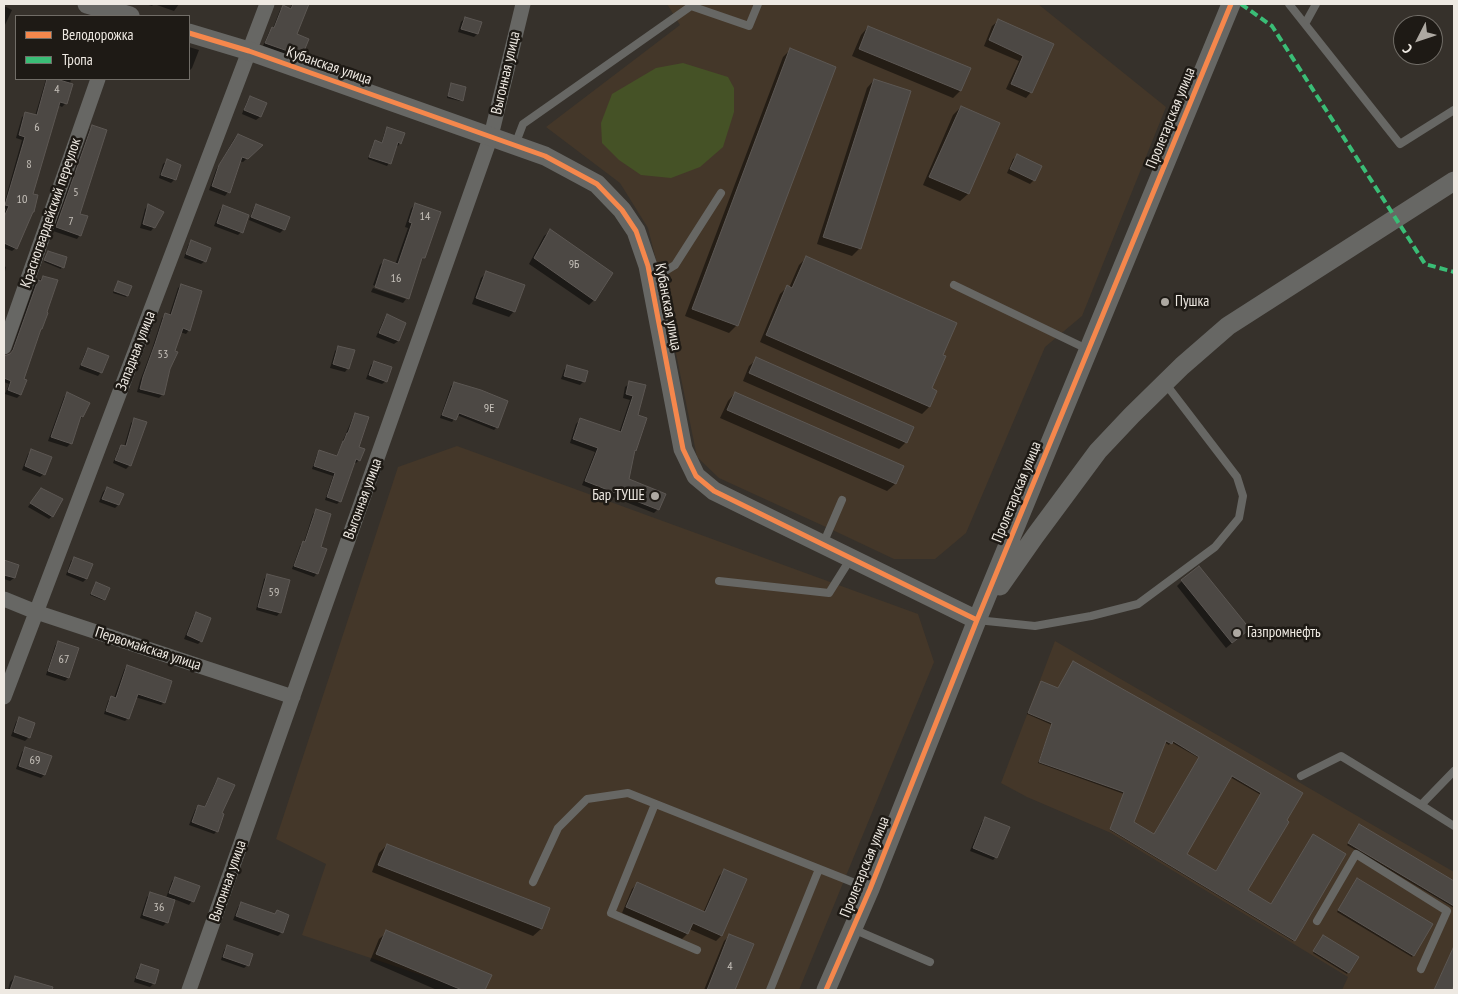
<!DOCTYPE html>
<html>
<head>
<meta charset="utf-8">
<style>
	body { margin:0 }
	#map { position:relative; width:1458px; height:994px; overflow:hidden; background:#36312b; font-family:"PT Sans Narrow",sans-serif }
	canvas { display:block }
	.frame { position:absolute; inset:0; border:5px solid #eee9e2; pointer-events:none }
	.legend { position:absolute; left:15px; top:15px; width:175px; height:65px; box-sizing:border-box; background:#1e1a15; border:1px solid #716d67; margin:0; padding:6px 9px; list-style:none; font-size:15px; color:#eee9e2 }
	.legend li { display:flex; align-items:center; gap:10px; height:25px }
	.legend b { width:25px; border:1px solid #716d67 }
	.north { position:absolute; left:1393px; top:15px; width:50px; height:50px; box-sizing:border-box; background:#1e1a15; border:1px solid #716d67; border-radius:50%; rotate:229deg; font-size:14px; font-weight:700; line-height:20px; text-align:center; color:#eee9e2 }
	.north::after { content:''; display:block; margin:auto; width:18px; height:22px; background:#aea9a2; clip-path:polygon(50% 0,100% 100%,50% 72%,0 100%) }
</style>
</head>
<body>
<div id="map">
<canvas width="1458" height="994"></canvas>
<div class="frame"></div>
<ul class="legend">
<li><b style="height:6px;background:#f5874c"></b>Велодорожка</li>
<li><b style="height:6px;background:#3abd76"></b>Тропа</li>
</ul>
<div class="north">С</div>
</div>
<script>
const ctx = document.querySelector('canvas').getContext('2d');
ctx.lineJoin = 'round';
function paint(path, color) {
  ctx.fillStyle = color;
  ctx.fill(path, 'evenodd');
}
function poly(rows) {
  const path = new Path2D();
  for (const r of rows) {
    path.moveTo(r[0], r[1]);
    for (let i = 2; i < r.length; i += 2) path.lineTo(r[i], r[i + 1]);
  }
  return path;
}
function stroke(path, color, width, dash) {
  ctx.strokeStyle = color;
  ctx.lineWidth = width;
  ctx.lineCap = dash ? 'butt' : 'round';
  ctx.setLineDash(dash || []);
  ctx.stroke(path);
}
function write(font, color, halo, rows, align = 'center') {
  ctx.font = font + ' "PT Sans Narrow",sans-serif';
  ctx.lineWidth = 5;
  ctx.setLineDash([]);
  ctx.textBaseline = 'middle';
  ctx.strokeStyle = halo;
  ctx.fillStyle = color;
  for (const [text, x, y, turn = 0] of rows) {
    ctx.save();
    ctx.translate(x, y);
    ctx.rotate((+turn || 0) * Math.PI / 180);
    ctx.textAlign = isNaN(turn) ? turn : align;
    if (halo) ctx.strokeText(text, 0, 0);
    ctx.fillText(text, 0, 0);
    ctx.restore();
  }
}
paint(poly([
	[667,4,1038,4,1166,107,1082,316,1045,347,966,533,935,559,894,559,839,533,719,478,697,457,662,284,648,228,620,183,546,127,680,25],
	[457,446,918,614,934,662,799,990,466,990,302,935,326,864,276,839,398,467],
	[1055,641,1454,872,1454,990,1342,990,1348,977,1111,833,1027,797,1001,783]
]), '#443729');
paint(poly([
	[683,63,728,77,734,88,734,112,723,147,700,167,671,178,641,175,619,160,602,143,601,123,612,94,656,68]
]), '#455226');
paint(poly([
	[145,4,179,4,174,11,154,4,152,6],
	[292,4,308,4,296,34,301,56,298,59,263,46,269,32,273,28,280,10,283,7,290,9],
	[4,6,12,10,4,27],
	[465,18,477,34,474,37,458,32,461,22],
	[998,21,1052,45,1031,92,1026,98,1006,89,1019,61,984,46,992,26],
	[868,27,969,69,960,91,953,98,852,56,861,35],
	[189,47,199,50,192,68,189,71],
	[790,50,737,325,729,333,685,316,783,57],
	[46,79,71,79,66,103,62,107,58,105,16,248,12,251,4,248,4,214,6,209,4,208,4,204,22,140,16,138,22,117,26,114,35,116],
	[874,80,860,248,852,256,817,244,867,88],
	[450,86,462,100,460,101,447,98],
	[250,98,265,104,260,117,256,120,242,114,247,101],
	[961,107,998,124,968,194,960,201,923,185,953,115],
	[92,126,78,214,80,235,77,239,53,231,89,130],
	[388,128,400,143,398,146,395,145,389,163,387,166,368,159,373,144,375,142,381,144,385,131],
	[238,135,261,145,243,162,239,161,228,192,225,196,209,190,216,170,234,139],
	[1017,156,1034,180,1030,184,1007,173,1013,159],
	[167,161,175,179,171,183,159,178,163,164],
	[415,204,424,258,419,262,407,299,407,297,373,285,380,265,384,261,395,265,408,228,405,227,411,209],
	[148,206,154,227,151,231,140,228,145,209],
	[224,206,241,232,238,235,214,226,220,210],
	[257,206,284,229,280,233,249,220,253,209],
	[550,231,594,300,589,305,529,264,544,236],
	[192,242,205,261,201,264,184,258,188,245],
	[48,253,65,258,61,269,44,262],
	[806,258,942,355,930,389,936,391,929,407,922,414,760,342,780,294,787,287,789,288,799,265],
	[4,266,6,267,4,276],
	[486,273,514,311,509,317,472,304,481,278],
	[43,277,23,380,25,381,20,395,17,398,5,394,9,384,4,382,4,359,10,355,34,285],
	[118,282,130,287,126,297,113,293],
	[181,285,189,330,186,334,180,332,169,368,163,394,159,398,137,392,140,381,152,349,162,318,166,315,169,316,178,288],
	[373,288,406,299,403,303,371,292],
	[387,316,405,323,398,341,394,344,376,337,384,319],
	[339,347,348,368,345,372,330,368,335,351],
	[88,349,101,372,98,376,79,369,85,353],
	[757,359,906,442,899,449,743,381,749,366],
	[374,362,386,381,382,384,366,379,371,365],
	[567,367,584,381,580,385,561,379,564,370],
	[454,383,497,427,494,430,457,415,452,422,440,418,451,386],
	[630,383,644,386,637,416,645,418,632,461,627,480,658,509,654,513,582,485,595,452,570,443,576,424,580,420,619,433,630,400,623,398,625,387],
	[735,393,902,467,895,484,887,491,720,418,728,401],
	[67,394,88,403,82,417,78,421,71,443,67,447,48,441,64,397],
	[356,414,359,460,356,463,354,462,340,501,337,504,325,500,333,476,312,469,317,454,320,451,336,457,353,417],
	[134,420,130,465,126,469,113,463,118,450,121,446,124,447,131,423],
	[32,451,44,474,40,477,22,470,28,454],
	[107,488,118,505,115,508,99,502,103,492],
	[38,493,52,516,49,519,28,507],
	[316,511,319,548,317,573,314,577,292,569,300,546,304,542,313,514],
	[75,558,86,579,83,582,66,575,71,561],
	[4,561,18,566,14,578,10,581,4,579],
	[268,575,280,612,277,616,256,610,264,579],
	[1182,581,1243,634,1226,648,1177,586],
	[96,584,104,599,102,600,90,595],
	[196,614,201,641,198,644,184,639,193,617],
	[58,642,68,678,65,681,46,675,55,646],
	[127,666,164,702,161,705,135,697,128,718,125,721,104,714,108,701,112,697,114,698,124,670],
	[1040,684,1301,793,1247,891,1294,940,1293,941,1110,830,1124,794,1038,763,1052,725,1027,714],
	[1164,742,1169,745,1171,742,1199,758,1154,835,1133,823],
	[1230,777,1261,795,1215,872,1185,854],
	[19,719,29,737,25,741,11,736,16,722],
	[26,748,50,757,44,775,41,778,16,769,22,752],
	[218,779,221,814,217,831,214,834,189,825,195,810,199,806,204,808,215,783],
	[986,818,996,857,993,860,970,851,982,822],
	[1359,826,1454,882,1454,908,1347,845],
	[387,845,548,909,541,929,533,936,372,872,379,853],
	[725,870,721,936,716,941,689,929,687,934,682,939,622,913,632,889,637,884,703,913,719,876],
	[175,878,198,886,192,901,189,905,174,899,166,923,163,926,140,918,147,897,151,893,166,898,172,881],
	[1356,881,1432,924,1412,957,1337,912],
	[241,904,274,915,277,912,282,932,278,936,233,920,238,907],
	[387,932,490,976,484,990,437,990,370,961,379,939],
	[730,935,752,945,734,990,704,990,724,941],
	[1322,938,1348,972,1347,974,1313,953],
	[228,946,248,965,244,968,221,960,224,950],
	[1454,946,1454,982,1451,990,1434,990],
	[141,966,154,983,150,987,134,982,138,969],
	[15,977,41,985,39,990,8,990,10,982]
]), '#0007');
const building = poly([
	[293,4,309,4,297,34,309,39,302,56,265,43,272,27,274,28,283,5,291,9,293,4],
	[465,17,482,22,478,34,461,29,465,17],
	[998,19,1054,44,1032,93,1011,84,1023,56,989,40,998,19],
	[868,26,971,68,961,91,859,49,868,26],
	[790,48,836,67,738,326,692,309,790,48],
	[47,79,56,79,73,84,67,104,60,102,33,194,38,195,34,212,33,212,17,249,4,243,4,217,9,206,5,205,25,137,19,135,25,112,37,115,47,79],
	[874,79,911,91,861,249,823,237,874,79],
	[451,83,466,87,463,101,448,96,451,83],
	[250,96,267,103,261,117,244,110,250,96],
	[961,106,1000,123,969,194,929,177,961,106],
	[92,125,107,130,80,214,88,216,81,236,56,227,92,125],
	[387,127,405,133,401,144,398,142,391,164,369,157,375,140,382,143,387,127],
	[238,134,263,145,248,159,242,157,230,193,212,186,219,165,238,134],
	[1017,154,1042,166,1035,181,1010,169,1017,154],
	[167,159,181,165,176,180,161,175,167,159],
	[415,203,441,212,425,258,422,258,409,299,375,287,384,259,398,264,412,223,409,222,415,203],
	[148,204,164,212,155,228,143,224,148,204],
	[256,204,290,217,285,230,251,217,256,204],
	[223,205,249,215,243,233,217,223,223,205],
	[550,229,613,273,595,301,534,258,550,229],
	[191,240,211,248,206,262,186,254,191,240],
	[48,251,67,257,64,268,44,260,48,251],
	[806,256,957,323,943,355,946,356,932,388,937,391,930,407,766,335,787,285,792,288,806,256],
	[486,271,525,285,515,312,476,298,486,271],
	[43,276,58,280,47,312,48,313,42,329,41,329,24,379,27,380,21,395,8,390,11,381,4,378,4,356,10,354,13,350,38,280,41,281,43,276],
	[118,281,132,286,128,296,114,291,118,281],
	[181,284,202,291,190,331,183,328,175,351,178,352,170,369,164,395,140,389,143,377,155,344,165,313,171,315,181,284],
	[387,314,406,323,399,341,379,333,387,314],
	[338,346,355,350,349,369,333,364,338,346],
	[88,348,109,356,102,373,81,365,88,348],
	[756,357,914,427,907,443,749,373,756,357],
	[374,361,392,367,387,382,369,375,374,361],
	[567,365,588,371,585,382,564,376,567,365],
	[629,381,646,385,638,415,647,418,636,451,635,450,629,479,666,494,659,510,585,481,598,448,573,439,580,418,621,432,633,396,626,394,629,381],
	[454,382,481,390,508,401,498,428,459,413,456,420,442,415,454,382],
	[67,392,90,403,83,417,81,416,72,444,51,437,67,392],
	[735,392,904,466,896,484,727,410,735,392],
	[355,413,369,417,359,447,365,449,360,461,356,459,341,502,327,497,335,473,314,466,319,450,337,456,343,441,344,441,347,433,348,433,355,413],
	[134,418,147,422,131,466,115,460,121,445,126,446,134,418],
	[31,449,52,457,45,475,25,466,31,449],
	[107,487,124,494,119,505,102,499,107,487],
	[41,488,63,499,53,517,30,503,41,488],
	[316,509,331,514,321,547,327,549,318,574,294,566,303,541,305,542,316,509],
	[74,557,93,564,87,579,68,572,74,557],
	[4,560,19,565,15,578,4,575,4,560],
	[1199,566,1250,629,1232,643,1181,580,1199,566],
	[267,574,290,580,281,613,258,607,267,574],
	[96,582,110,588,105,600,91,594,96,582],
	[196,612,211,618,202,642,187,635,196,612],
	[58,641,79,648,69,678,48,671,58,641],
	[1073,661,1197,731,1303,793,1287,820,1289,822,1248,890,1271,904,1313,834,1346,854,1295,941,1110,829,1124,792,1039,762,1052,723,1028,713,1041,681,1058,688,1073,661],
	[1166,741,1172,744,1173,741,1199,757,1154,834,1134,822,1166,741],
	[1232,776,1261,793,1216,871,1187,854,1232,776],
	[127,665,172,681,165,703,138,694,129,719,106,711,111,696,116,698,127,665],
	[19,717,35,723,30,738,14,732,19,717],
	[25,747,52,756,45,775,19,766,25,747],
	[218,778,235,785,222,813,224,814,218,832,192,822,198,805,205,807,218,778],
	[985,817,1010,827,997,858,973,848,985,817],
	[1359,824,1454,881,1454,906,1348,843,1359,824],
	[387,844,550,908,542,929,378,865,387,844],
	[724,869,747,879,722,936,693,923,688,934,626,907,637,882,705,912,724,869],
	[175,877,200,886,194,902,169,893,175,877],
	[1357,878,1433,924,1414,956,1338,910,1357,878],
	[150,892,175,900,168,923,143,915,150,892],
	[241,902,275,914,277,910,289,915,283,933,236,916,241,902],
	[386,930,492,975,485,990,462,990,376,954,386,930],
	[729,934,754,944,735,990,707,990,729,934],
	[1323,935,1359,957,1349,973,1313,951,1323,935],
	[227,945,253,954,249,966,223,957,227,945],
	[1454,946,1454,985,1452,990,1434,990,1454,946],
	[141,964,159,970,155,984,136,978,141,964],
	[15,976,53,987,52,990,10,990,15,976]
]);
paint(building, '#4c4844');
stroke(building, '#5c5753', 1);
stroke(poly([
	[1289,4,1400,144,1454,110],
	[1305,24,1316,4],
	[515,145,523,124,691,6,749,26,758,4],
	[652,279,675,265,721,193],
	[954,285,1089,350],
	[823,544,842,500],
	[719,581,829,593,851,558],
	[977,620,1035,626,1091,616,1138,604,1215,547,1239,518,1243,496,1237,477,1165,383],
	[1301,776,1341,756,1421,805,1454,826],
	[655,804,611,913,697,950],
	[1421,805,1454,771],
	[533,882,558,828,587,799,628,793,870,889],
	[1317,921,1356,854,1447,911,1421,969],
	[853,929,930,962],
	[770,990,819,869]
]), '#676764', 8);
stroke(poly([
	[4,347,98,79],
	[4,599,36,612,293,697],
	[4,697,267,4],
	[189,990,491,136,523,4]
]), '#676764', 15);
stroke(poly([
	[87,4,130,16],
	[189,33,249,51,545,156,597,184,622,210,636,231,648,266,683,449,696,476,714,491,977,620],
	[1000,586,1035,536,1098,451,1132,415,1182,366,1228,326,1454,181],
	[826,990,870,889,977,620,1231,4]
]), '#676764', 19);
stroke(poly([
	[1241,4,1272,26,1425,264,1454,272]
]), '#3abd76', 4, [8, 4]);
stroke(poly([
	[189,33,249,51,545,156,597,184,622,210,636,231,648,266,683,449,696,476,714,491,977,620],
	[826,990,870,889,977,620,1231,4]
]), '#f5874c', 5);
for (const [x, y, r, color] of [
	[1165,302,5,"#aea9a2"],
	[655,496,5,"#aea9a2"],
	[1237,633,5,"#aea9a2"]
]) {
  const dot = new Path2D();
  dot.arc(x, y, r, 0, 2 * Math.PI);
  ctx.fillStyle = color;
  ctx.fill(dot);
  stroke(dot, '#1e1a15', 2);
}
write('12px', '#c6c1ba', null, [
	["4",57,90],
	["6",37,128],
	["8",29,165],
	["5",76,193],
	["10",22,200],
	["14",425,217],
	["7",71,222],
	["9Б",574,265],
	["16",396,279],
	["53",163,355],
	["9Е",489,409],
	["59",274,593],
	["67",64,660],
	["69",35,761],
	["36",159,908],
	["4",730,967]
]);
write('15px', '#eee9e2', '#1e1a15', [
	["Кубанская улица",329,66,19],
	["Выгонная улица",506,73,-77],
	["Пролетарская улица",1171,118,-68],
	["Красногвардейский переулок",51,213,-71],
	["Кубанская улица",668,307,79],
	["Западная улица",136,351,-69],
	["Пролетарская улица",1017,492,-68],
	["Выгонная улица",363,499,-70],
	["Первомайская улица",148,649,18],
	["Пролетарская улица",865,867,-68],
	["Выгонная улица",228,881,-71]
]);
write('15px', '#eee9e2', '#1e1a15', [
	["Пушка",1175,302],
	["Бар ТУШЕ",645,496,"right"],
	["Газпромнефть",1247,633]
], 'left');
</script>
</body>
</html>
